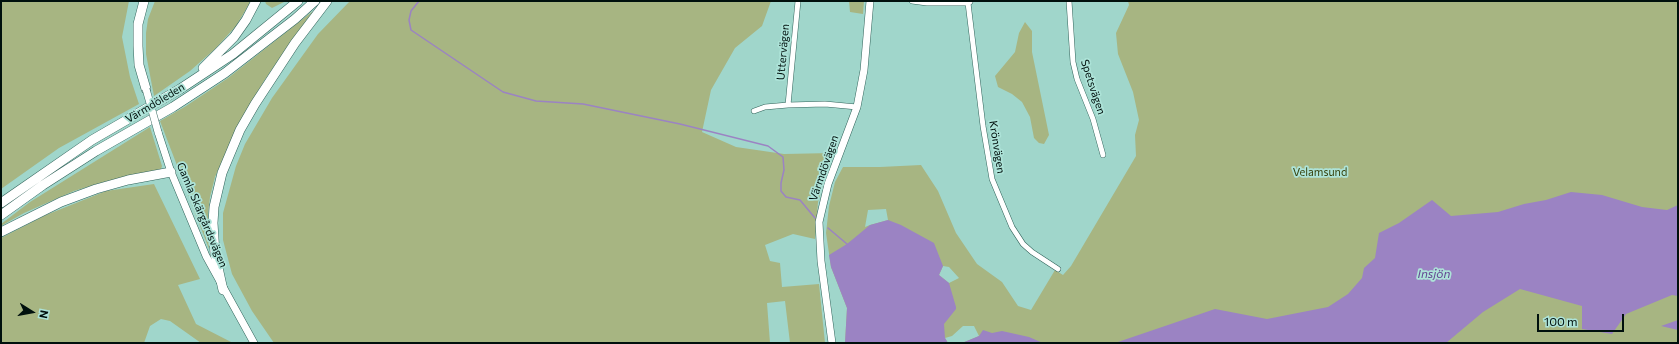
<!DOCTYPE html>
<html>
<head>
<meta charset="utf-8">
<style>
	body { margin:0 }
	#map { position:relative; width:1679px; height:344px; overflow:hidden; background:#a0d6cb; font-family:Commissioner,sans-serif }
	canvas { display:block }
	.frame { position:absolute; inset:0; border:2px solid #00100d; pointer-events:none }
	.north { position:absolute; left:12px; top:292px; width:40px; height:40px; -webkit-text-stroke:3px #ade3d8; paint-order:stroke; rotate:101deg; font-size:11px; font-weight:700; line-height:16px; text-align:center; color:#00100d }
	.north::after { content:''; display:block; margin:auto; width:14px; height:18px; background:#00100d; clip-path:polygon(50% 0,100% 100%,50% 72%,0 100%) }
	.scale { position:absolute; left:1537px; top:314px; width:87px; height:18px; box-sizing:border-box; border:2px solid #00100d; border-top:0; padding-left:5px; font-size:12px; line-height:14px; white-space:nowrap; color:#00100d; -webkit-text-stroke:3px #ade3d8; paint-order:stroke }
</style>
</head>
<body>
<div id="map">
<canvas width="1679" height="344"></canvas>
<div class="frame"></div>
<div class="north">N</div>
<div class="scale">100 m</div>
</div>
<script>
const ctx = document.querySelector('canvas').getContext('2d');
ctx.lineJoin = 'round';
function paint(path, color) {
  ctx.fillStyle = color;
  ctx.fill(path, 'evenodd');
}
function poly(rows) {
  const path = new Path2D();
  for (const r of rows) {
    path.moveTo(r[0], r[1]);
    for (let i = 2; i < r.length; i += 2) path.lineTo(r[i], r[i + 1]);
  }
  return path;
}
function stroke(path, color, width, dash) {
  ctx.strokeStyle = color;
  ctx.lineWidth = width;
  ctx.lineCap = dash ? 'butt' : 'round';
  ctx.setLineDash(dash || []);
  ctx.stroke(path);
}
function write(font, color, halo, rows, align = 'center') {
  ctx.font = font + ' Commissioner,sans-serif';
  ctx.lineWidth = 3.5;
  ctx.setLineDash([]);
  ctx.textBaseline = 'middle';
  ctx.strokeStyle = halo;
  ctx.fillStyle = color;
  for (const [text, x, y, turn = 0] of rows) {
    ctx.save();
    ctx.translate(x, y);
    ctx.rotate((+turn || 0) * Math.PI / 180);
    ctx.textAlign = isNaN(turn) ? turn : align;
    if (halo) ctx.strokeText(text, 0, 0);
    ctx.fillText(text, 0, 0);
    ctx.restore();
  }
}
paint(poly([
	[1,1,129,1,122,37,130,77,139,104,59,148,1,189],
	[155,1,251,1,236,26,215,49,190,71,154,96,146,54,146,33,148,19],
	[265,1,286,1,272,8,266,4],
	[350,1,771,1,762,26,735,48,711,90,702,132,736,147,784,154,833,153,818,202,815,239,793,234,765,245,770,261,780,263,782,287,819,284,825,343,790,343,785,301,767,303,770,343,274,343,252,311,232,274,223,240,223,213,236,166,245,144,272,98,318,34],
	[849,1,864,1,863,14,850,12],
	[1128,1,1678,1,1678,343,962,343,979,336,974,326,963,326,952,336,945,338,948,343,845,343,847,308,831,267,826,233,829,206,835,182,843,167,880,167,921,165,938,191,956,233,977,264,1002,282,1018,306,1031,310,1055,270,1063,275,1071,266,1136,156,1135,135,1139,120,1133,92,1118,54,1116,33,1129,5],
	[886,209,888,220,870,225,865,227,868,210],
	[943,266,949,267,959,278,949,283,939,275],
	[313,11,285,50,264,81,249,106,229,145,215,177,210,197,208,214,209,249,160,121,186,106,228,78],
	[1025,22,1032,31,1032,52,1049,135,1044,144,1039,143,1034,138,1030,117,1022,102,1012,94,998,87,995,76,1015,52,1019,33],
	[150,127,162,166,161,169,107,181,74,191,24,213,1,226,1,224,30,202],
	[154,184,200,279,178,285,196,324,233,343,201,343,170,321,161,319,150,326,144,343,1,343,1,238,46,215,106,191]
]), '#a7b582');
paint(poly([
	[1571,192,1602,195,1642,207,1667,210,1678,205,1678,296,1672,295,1626,314,1612,334,1582,329,1582,306,1520,289,1483,312,1446,343,1115,343,1215,309,1267,319,1328,307,1348,294,1362,278,1364,268,1375,258,1379,233,1399,223,1432,200,1451,216,1498,212,1524,204,1546,200],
	[888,220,901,225,934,243,943,266,939,275,949,283,956,307,956,309,944,324,945,338,948,343,845,343,847,308,831,267,829,255,847,244,870,225],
	[1678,320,1678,330,1661,326],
	[983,330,992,333,1002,331,1029,337,1043,343,962,343,979,336]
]), '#9b83c3');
stroke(poly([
	[419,1,411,11,409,20,411,30,503,92,536,101,583,104,680,124,768,146,783,157,784,170,781,183,781,191,786,197,800,200,815,218],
	[828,228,847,244]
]), '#9b83c3', 1.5);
const minor = poly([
	[912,1,927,3,968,3,970,2],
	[1069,1,1073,62,1077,79,1093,119,1103,155],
	[968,3,983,126,992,179,1012,227,1023,244,1032,252,1058,269],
	[788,105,798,1],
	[754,111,765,107,788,105,825,104,857,107]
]);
const secondary = poly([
	[158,132,171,172,206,256,254,343],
	[832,343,821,261,819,222,828,184,857,107,864,70,870,1]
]);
const motorway = poly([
	[144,1,138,24,138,46,139,65,146,89],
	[203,68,234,37,246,20,256,1],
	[1,203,92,140,180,89,233,54,298,1],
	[1,215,43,185,96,151,173,107,225,73,295,19,315,1],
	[1,232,61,202,96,189,128,180,171,172],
	[223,290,215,254,213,223,214,207,222,173,240,130,255,104,295,43,327,1]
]);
stroke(minor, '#30635a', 6);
stroke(secondary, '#30635a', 8);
stroke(motorway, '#30635a', 10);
stroke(minor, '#fff', 5);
stroke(secondary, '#fff', 7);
stroke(motorway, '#fff', 9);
const secondaryBridge = poly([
	[146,89,158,132]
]);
stroke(secondaryBridge, '#30635a', 8, []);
stroke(secondaryBridge, '#fff', 7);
write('11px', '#00100d', '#ade3d8', [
	["Uttervägen",783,52,-85],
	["Spetsvägen",1093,87,72],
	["Värmdöleden",155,103,-31],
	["Krönvägen",997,147,81],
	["Värmdövägen",824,168,-71],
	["Gamla Skärgårdsvägen",202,215,67]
]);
write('11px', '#35400b', '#ade3d8', [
	["Velamsund",1320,172]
]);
write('italic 12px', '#644492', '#ade3d8', [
	["Insjön",1434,274]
]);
</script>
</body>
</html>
